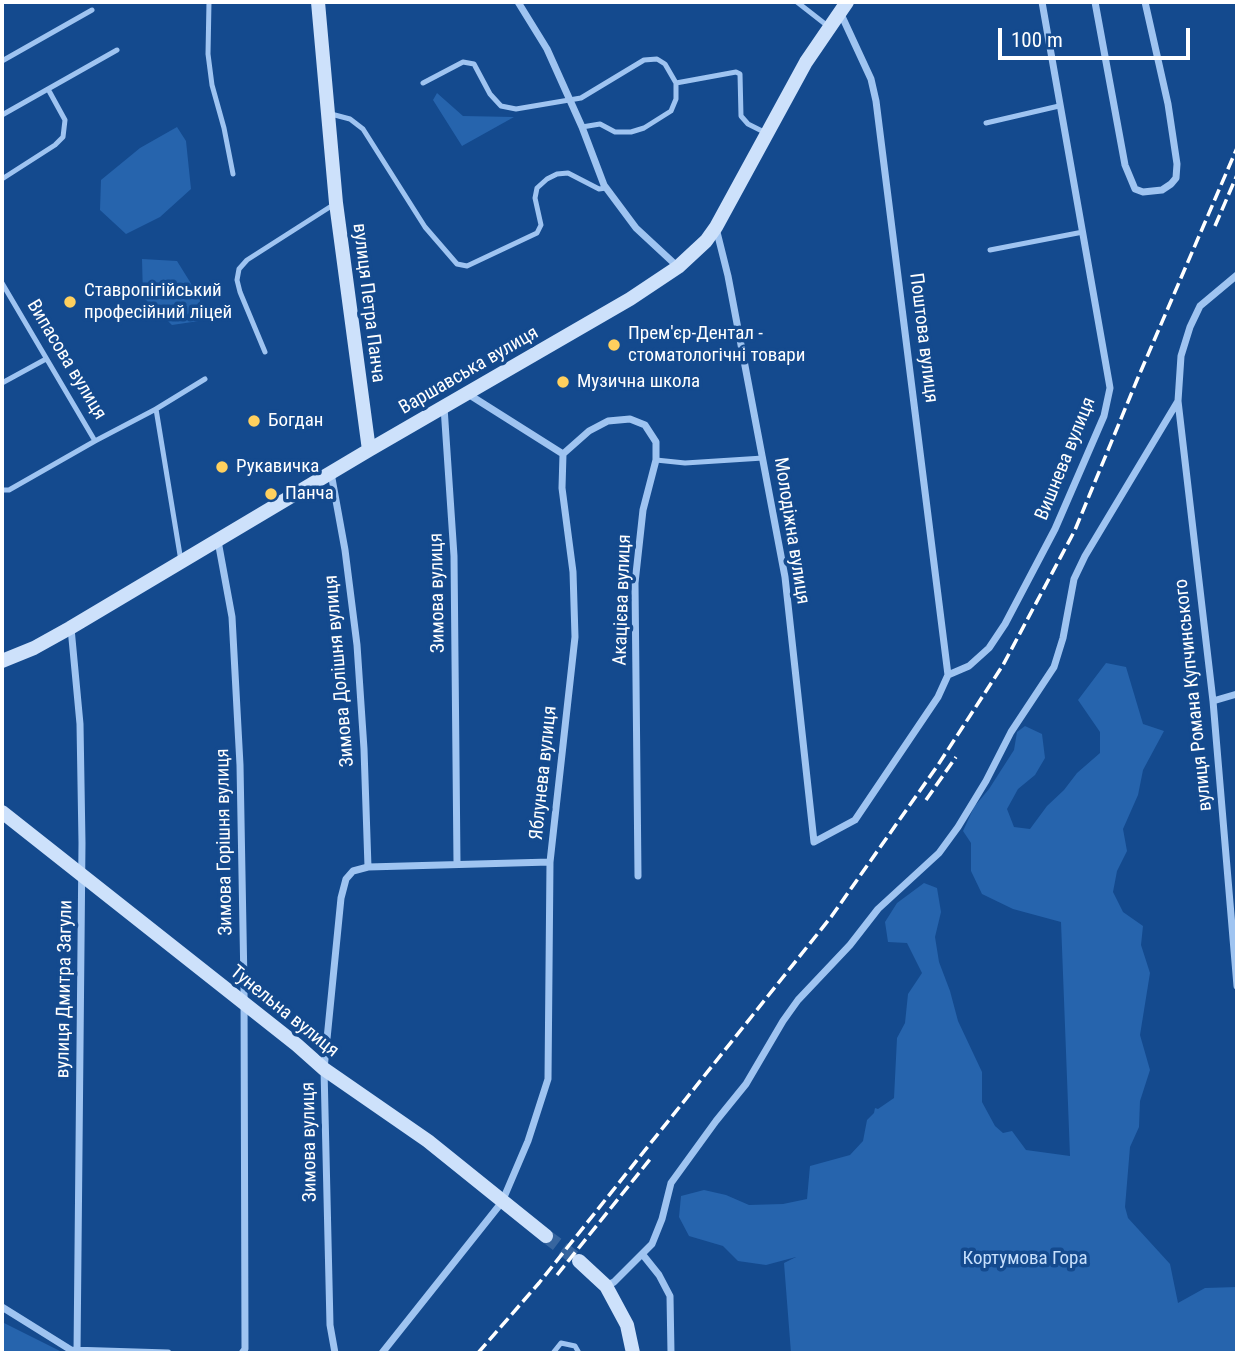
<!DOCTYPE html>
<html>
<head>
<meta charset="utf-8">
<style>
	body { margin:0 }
	#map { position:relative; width:1239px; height:1355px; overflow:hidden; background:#144a8e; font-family:"Roboto Condensed",sans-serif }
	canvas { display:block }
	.frame { position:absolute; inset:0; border:4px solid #fff; pointer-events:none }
	.scale { position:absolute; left:998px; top:28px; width:192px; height:32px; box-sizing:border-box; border:4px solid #fff; border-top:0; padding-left:9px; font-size:21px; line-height:24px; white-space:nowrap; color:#fff; -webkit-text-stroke:5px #144a8e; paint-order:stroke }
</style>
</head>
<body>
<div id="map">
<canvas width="1239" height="1355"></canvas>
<div class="frame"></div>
<div class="scale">100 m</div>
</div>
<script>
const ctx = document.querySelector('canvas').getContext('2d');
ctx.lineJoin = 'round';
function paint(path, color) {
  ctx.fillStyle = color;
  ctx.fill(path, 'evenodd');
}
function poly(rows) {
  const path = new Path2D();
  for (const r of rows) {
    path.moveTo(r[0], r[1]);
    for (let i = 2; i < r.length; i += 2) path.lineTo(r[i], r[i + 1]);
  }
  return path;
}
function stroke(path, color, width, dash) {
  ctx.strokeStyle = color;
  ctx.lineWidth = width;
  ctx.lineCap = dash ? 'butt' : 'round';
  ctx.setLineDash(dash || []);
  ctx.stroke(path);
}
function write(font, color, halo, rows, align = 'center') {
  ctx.font = font + ' "Roboto Condensed",sans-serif';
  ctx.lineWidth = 7;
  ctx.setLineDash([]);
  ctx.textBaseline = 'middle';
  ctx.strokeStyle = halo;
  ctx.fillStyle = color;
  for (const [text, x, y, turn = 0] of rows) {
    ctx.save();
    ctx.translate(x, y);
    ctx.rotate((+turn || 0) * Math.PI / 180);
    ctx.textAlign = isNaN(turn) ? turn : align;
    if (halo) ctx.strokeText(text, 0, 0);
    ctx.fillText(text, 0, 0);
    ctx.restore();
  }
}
paint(poly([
	[437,93,463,116,514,117,462,146,433,100],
	[177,127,186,141,191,189,160,217,126,234,100,210,101,180,140,148],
	[142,259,177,261,200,298,199,321,172,325,143,297],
	[1106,663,1126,667,1143,724,1164,731,1143,770,1138,795,1123,829,1127,851,1117,871,1113,892,1123,912,1143,926,1141,945,1150,973,1140,1035,1150,1070,1140,1101,1139,1127,1130,1147,1125,1207,1128,1218,1170,1264,1178,1303,1205,1288,1237,1287,1237,1353,791,1353,784,1263,796,1257,766,1265,738,1261,723,1246,689,1236,679,1217,681,1196,704,1190,726,1195,749,1205,783,1204,807,1199,810,1166,850,1155,863,1141,867,1120,874,1113,875,1108,878,1109,894,1098,897,1038,905,1023,908,994,922,973,907,943,888,942,885,922,897,903,924,883,937,888,941,912,935,937,939,962,950,991,958,1021,982,1072,982,1102,995,1126,1003,1133,1012,1131,1026,1150,1070,1156,1061,922,1013,909,982,894,971,871,971,843,963,831,974,807,989,789,1014,750,1017,732,1025,726,1042,734,1045,758,1035,775,1018,789,1007,809,1014,827,1030,829,1047,806,1064,790,1077,773,1100,753,1100,732,1078,700],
	[2,1322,62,1352,63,1353,2,1353]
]), '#2664ad');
stroke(poly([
	[546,1236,579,1261]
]), '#37659f', 14, [14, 7]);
stroke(poly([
	[209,2,208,54,212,85,224,128,233,174],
	[797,2,829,27],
	[2,61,92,10],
	[423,83,463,62,474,64,490,94,501,106,516,109,581,98,644,60,657,59,665,64,676,83,676,99,671,111,644,128,631,132,615,132,600,124,582,127],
	[676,83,736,72,740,74,741,116,748,124,764,132],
	[331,114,350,119,363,129,425,227,457,264,467,266,537,233,541,225,535,198,537,188,547,179,557,174,568,173,599,189,606,188],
	[2,115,48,89],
	[986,123,1059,106],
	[2,179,55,145,63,137,65,120,48,89,117,50],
	[990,250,1083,232],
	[2,283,95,441,156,409,181,561],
	[265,352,240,292,237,280,239,269,247,260,333,205],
	[2,383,46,359],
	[156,409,205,379],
	[656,460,685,463,763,458],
	[2,490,9,490,95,441],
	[553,1353,561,1343,575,1346,579,1353]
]), '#9fc4f1', 5);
stroke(poly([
	[518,2,547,49,582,127,604,185,636,228,678,267],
	[1095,2,1125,165,1135,189,1143,192,1162,190,1171,184,1176,178,1177,164,1168,104,1145,2],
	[840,12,871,79,876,101,948,675],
	[716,228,728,276,785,577,814,842,855,820,938,697,948,675,969,666,989,648,1005,624,1055,529,1104,416,1110,388,1109,382,1042,2],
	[1178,401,1213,701,1237,986],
	[444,407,454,556,457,863],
	[563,454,589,431,608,421,630,419,645,425,656,442,656,460,643,510,635,583,638,876],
	[331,473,345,550,357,645,364,749,368,867],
	[218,541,232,617,240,765,244,984,245,1349,242,1353],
	[71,628,80,724,82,843,77,1353],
	[1213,701,1237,694],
	[643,1255,659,1275,670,1296,671,1353],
	[606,1286,614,1282,652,1244,662,1219,671,1183,716,1121,746,1084,783,1021,798,1000,850,945,878,909,939,853,958,827,986,781,1011,732,1054,667,1063,638,1074,579,1085,556,1178,401,1181,356,1190,327,1200,306,1237,275],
	[2,1307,71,1350,168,1353],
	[335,1353,330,1325,324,1069,341,898,346,879,353,871,368,867,550,862],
	[382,1353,502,1202,528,1141,548,1079,550,862,575,637,573,572,562,488,563,454,468,394]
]), '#9fc4f1', 7);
stroke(poly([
	[318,2,336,203,369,450],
	[2,661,34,648,70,628,369,450,630,299,678,267,706,241,716,227,806,62,847,2],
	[2,812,297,1045,324,1069,428,1141,546,1236],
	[579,1261,606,1286,627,1325,633,1353]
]), '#cde1fb', 14);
stroke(poly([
	[1215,226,1237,175],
	[926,800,956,757],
	[557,1275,651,1158],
	[478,1353,539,1283,831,917,938,765,1003,665,1075,530,1137,380,1237,148]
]), '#fff', 3.5, [12, 5]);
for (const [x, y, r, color] of [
	[70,302,7,"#ffd05e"],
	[614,345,7,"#ffd05e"],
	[563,382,7,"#ffd05e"],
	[254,421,7,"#ffd05e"],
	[222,467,7,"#ffd05e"],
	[271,494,7,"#ffd05e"]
]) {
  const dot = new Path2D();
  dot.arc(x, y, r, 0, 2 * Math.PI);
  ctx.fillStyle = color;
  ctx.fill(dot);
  stroke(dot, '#144a8e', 2.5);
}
write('19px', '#fff', '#144a8e', [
	["Ставропігійський",84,291],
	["професійний ліцей",84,313],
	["Прем'єр-Дентал -",628,334],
	["стоматологічні товари",628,356],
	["Музична школа",577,382],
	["Богдан",268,421],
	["Рукавичка",236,467],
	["Панча",285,494]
], 'left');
write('19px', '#fff', '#144a8e', [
	["вулиця Петра Панча",368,303,83],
	["Поштова вулиця",923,338,83],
	["Випасова вулиця",66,360,59],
	["Варшавська вулиця",469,371,-30],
	["Вишнева вулиця",1066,459,-68],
	["Молодіжна вулиця",791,531,81],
	["Зимова вулиця",438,593,-91],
	["Акацієва вулиця",623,600,-88],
	["Зимова Долішня вулиця",340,671,-95],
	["вулиця Романа Купчинського",1194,695,-96],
	["Яблунева вулиця",544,773,-84],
	["Зимова Горішня вулиця",225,842,-91],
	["вулиця Дмитра Загули",65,989,-89],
	["Тунельна вулиця",284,1012,39],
	["Зимова вулиця",310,1142,-91]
]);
write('19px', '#c6dffc', '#144a8e', [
	["Кортумова Гора",1025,1259]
]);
</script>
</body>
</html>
